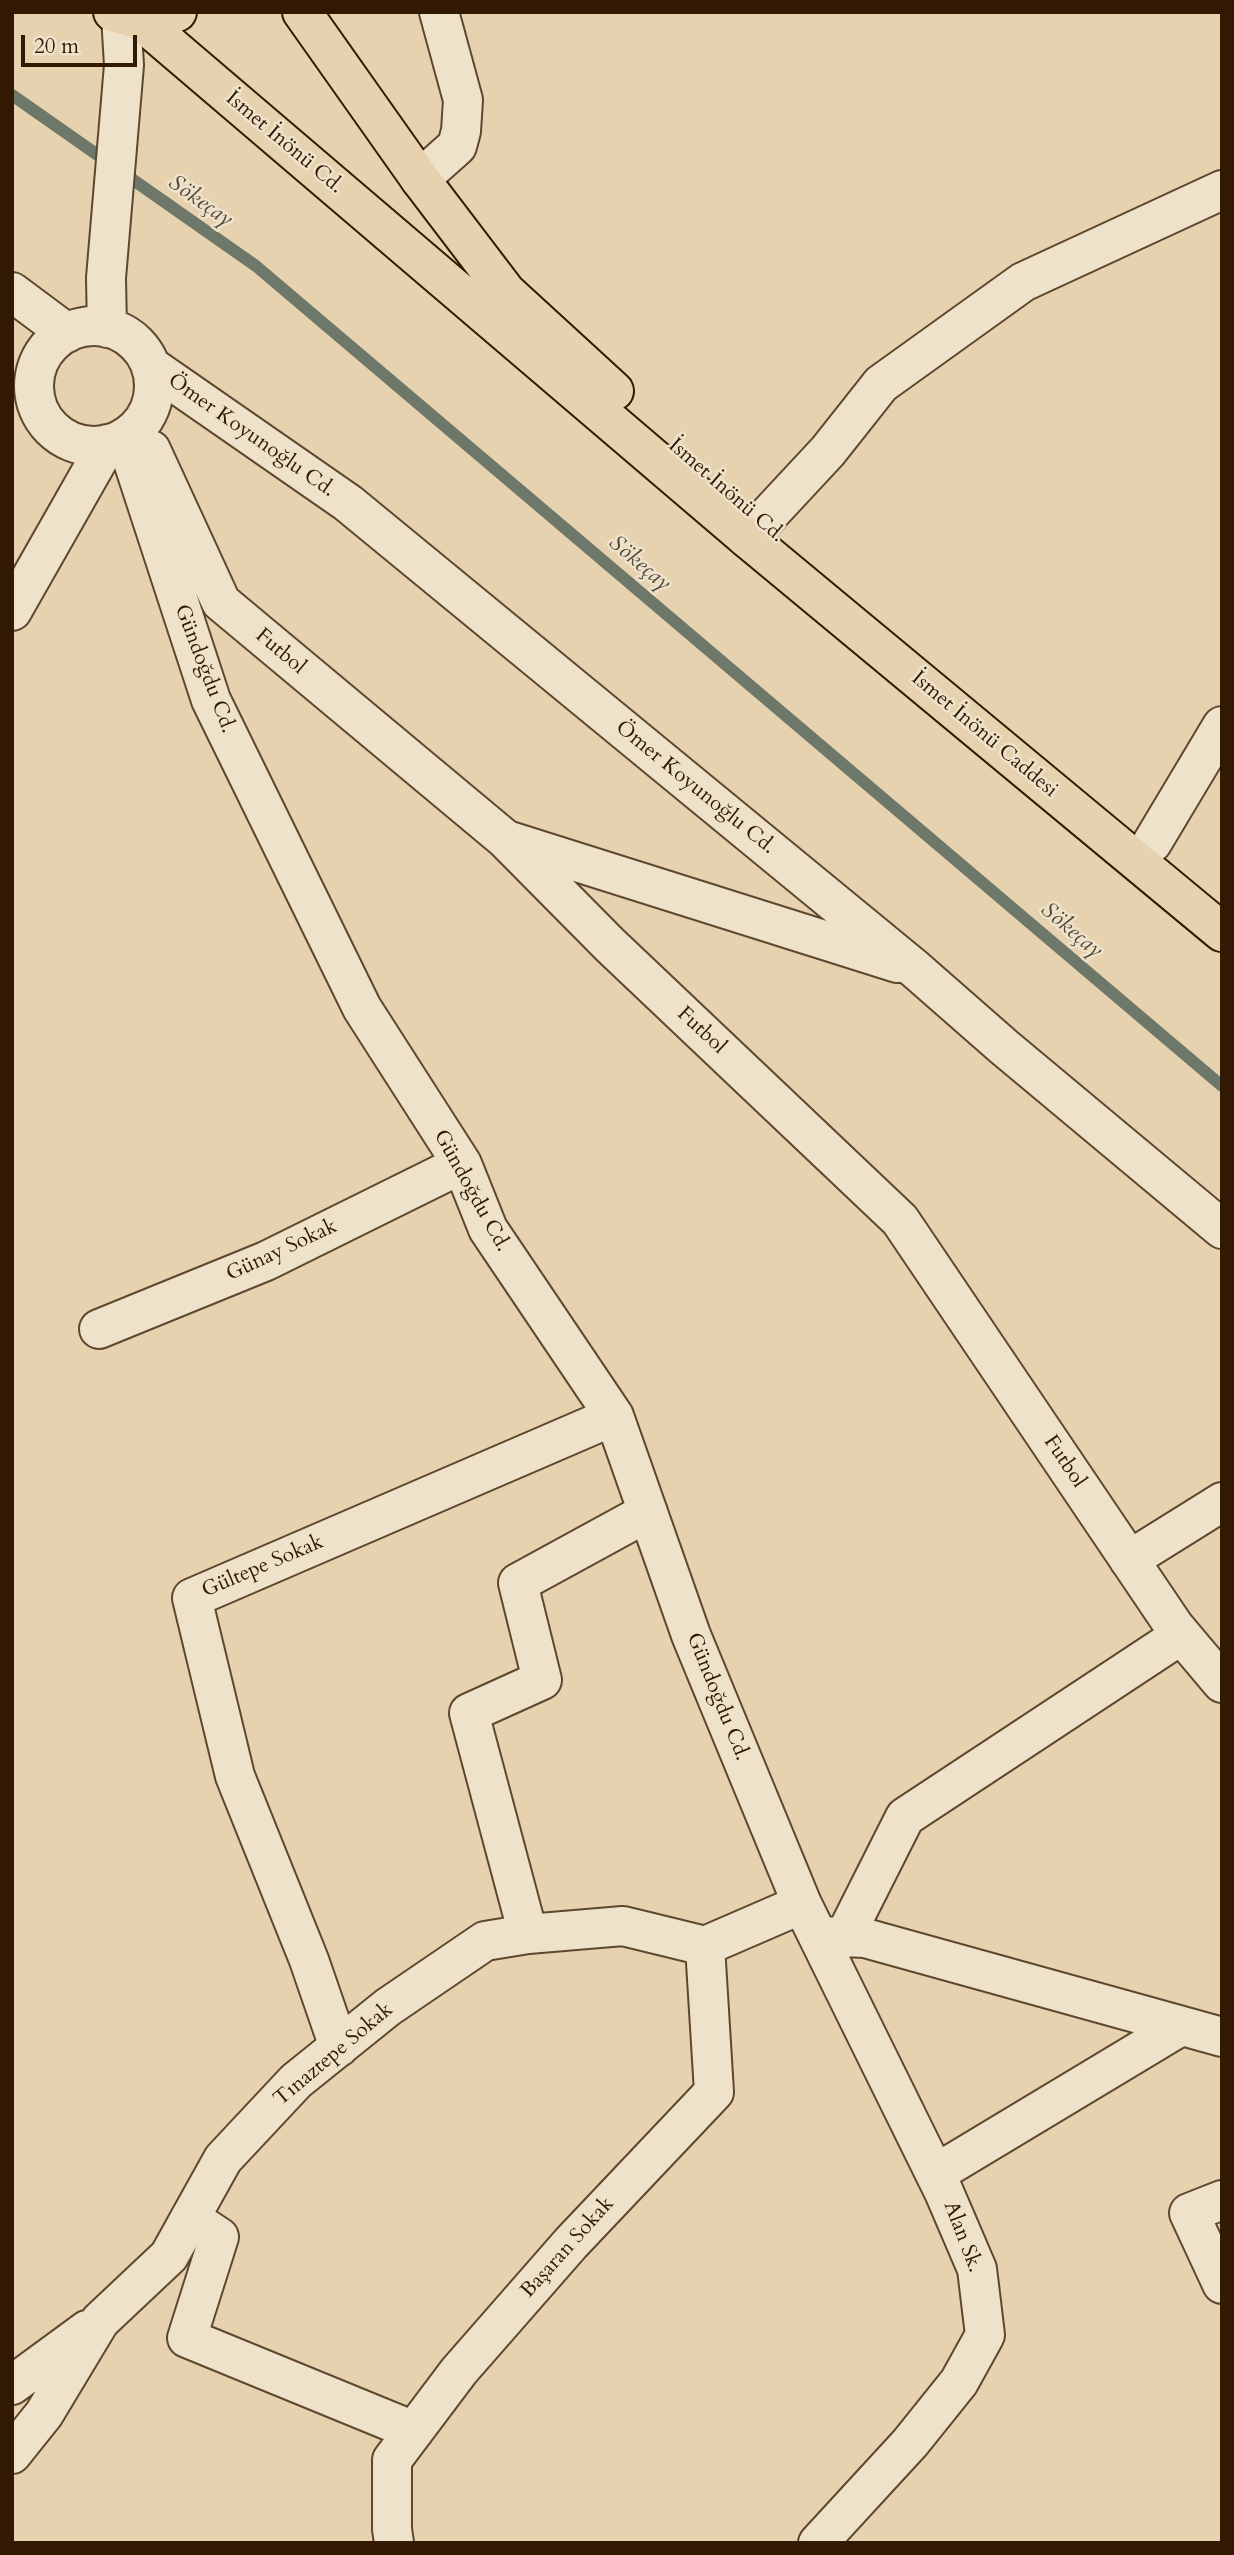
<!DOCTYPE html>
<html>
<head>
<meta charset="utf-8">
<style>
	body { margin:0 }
	#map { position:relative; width:1234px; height:2555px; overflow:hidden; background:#e7d2af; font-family:Cardo,serif }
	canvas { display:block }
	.frame { position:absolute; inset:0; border:14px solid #311904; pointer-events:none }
	.scale { position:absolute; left:21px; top:35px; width:116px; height:32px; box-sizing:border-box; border:4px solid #311904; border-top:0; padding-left:9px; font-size:21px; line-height:24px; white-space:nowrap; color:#311904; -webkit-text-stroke:5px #efe2cb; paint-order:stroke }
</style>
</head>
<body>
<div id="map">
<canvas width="1234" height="2555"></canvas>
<div class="frame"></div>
<div class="scale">20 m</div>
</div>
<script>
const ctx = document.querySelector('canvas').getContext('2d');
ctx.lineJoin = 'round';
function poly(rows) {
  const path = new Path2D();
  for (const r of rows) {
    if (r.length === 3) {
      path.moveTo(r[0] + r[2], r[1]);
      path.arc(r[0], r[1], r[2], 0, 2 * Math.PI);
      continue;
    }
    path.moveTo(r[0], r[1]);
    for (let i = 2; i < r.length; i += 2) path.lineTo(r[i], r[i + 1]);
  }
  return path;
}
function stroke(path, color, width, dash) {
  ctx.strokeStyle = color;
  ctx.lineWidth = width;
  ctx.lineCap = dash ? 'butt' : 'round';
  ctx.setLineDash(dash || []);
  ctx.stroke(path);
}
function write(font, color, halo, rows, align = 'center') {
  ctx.font = font + ' Cardo,serif';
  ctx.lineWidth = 5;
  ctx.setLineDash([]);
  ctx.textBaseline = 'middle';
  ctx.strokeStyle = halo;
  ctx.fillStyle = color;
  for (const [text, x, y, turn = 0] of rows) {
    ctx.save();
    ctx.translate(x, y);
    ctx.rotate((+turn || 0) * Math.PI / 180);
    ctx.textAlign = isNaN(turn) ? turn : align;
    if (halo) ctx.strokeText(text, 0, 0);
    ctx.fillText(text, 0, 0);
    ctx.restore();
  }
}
stroke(poly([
	[12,95,256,266,1222,1086]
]), '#6e786a', 12);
const minor = poly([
	[420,179,457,146,461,131,463,100,439,12],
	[12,292,67,333],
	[94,386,60],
	[107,328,106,278,124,65,121,16],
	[152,367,348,503,915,969,1004,1047,1222,1229],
	[125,437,211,700,362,1008,462,1164,488,1229,614,1416,691,1635,802,1904,944,2192,977,2269,985,2335,959,2382,910,2443,818,2543],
	[151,450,221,602,505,839,610,945,900,1220,1174,1626,1222,1683],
	[747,538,828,451,881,384,1023,282,1222,190],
	[12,611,107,444],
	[510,841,897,963],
	[1152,843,1222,726],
	[99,1329,266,1261,462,1164],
	[1129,1560,1222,1502],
	[528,1934,469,1713,542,1680,518,1583,648,1512],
	[823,1936,865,1938,1222,2037],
	[845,1936,905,1817,1181,1635],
	[339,2047,309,1960,235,1776,192,1598,614,1416],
	[935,2174,1181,2026],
	[1222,2200,1189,2213,1222,2284],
	[190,2218,219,2237,187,2338,414,2431],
	[12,2385,87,2330],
	[12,2454,44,2414,100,2321,169,2256,223,2159,296,2081,388,2007,485,1941,528,1934,623,1926,705,1946,802,1904],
	[394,2543,392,2529,392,2460,459,2371,571,2243,714,2092,705,1946]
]);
const major = poly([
	[113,12,140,20,163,18,177,12],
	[302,12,420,179,506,292,614,391],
	[140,20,747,538,1222,932]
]);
stroke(minor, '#5e472f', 42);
stroke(major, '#311904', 42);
stroke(minor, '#efe2cb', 38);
stroke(major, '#e7d2af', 38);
write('21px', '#311904', '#efe2cb', [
	["İsmet İnönü Cd.",284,143,40],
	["Ömer Koyunoğlu Cd.",251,436,35],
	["İsmet İnönü Cd.",726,491,41],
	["Futbol",280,652,40],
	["Gündoğdu Cd.",204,669,69],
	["İsmet İnönü Caddesi",984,735,40],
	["Ömer Koyunoğlu Cd.",695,788,39],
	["Futbol",701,1031,43],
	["Gündoğdu Cd.",471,1191,61],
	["Günay Sokak",282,1251,-25],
	["Futbol",1064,1462,56],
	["Gültepe Sokak",263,1567,-23],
	["Gündoğdu Cd.",717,1697,68],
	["Tınaztepe Sokak",334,2055,-40],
	["Alan Sk.",962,2237,69],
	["Başaran Sokak",568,2248,-48]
]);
write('italic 23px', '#504837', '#efe2cb', [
	["Sökeçay",200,202,35],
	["Sökeçay",639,564,40],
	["Sökeçay",1071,931,40]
]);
</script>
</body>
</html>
